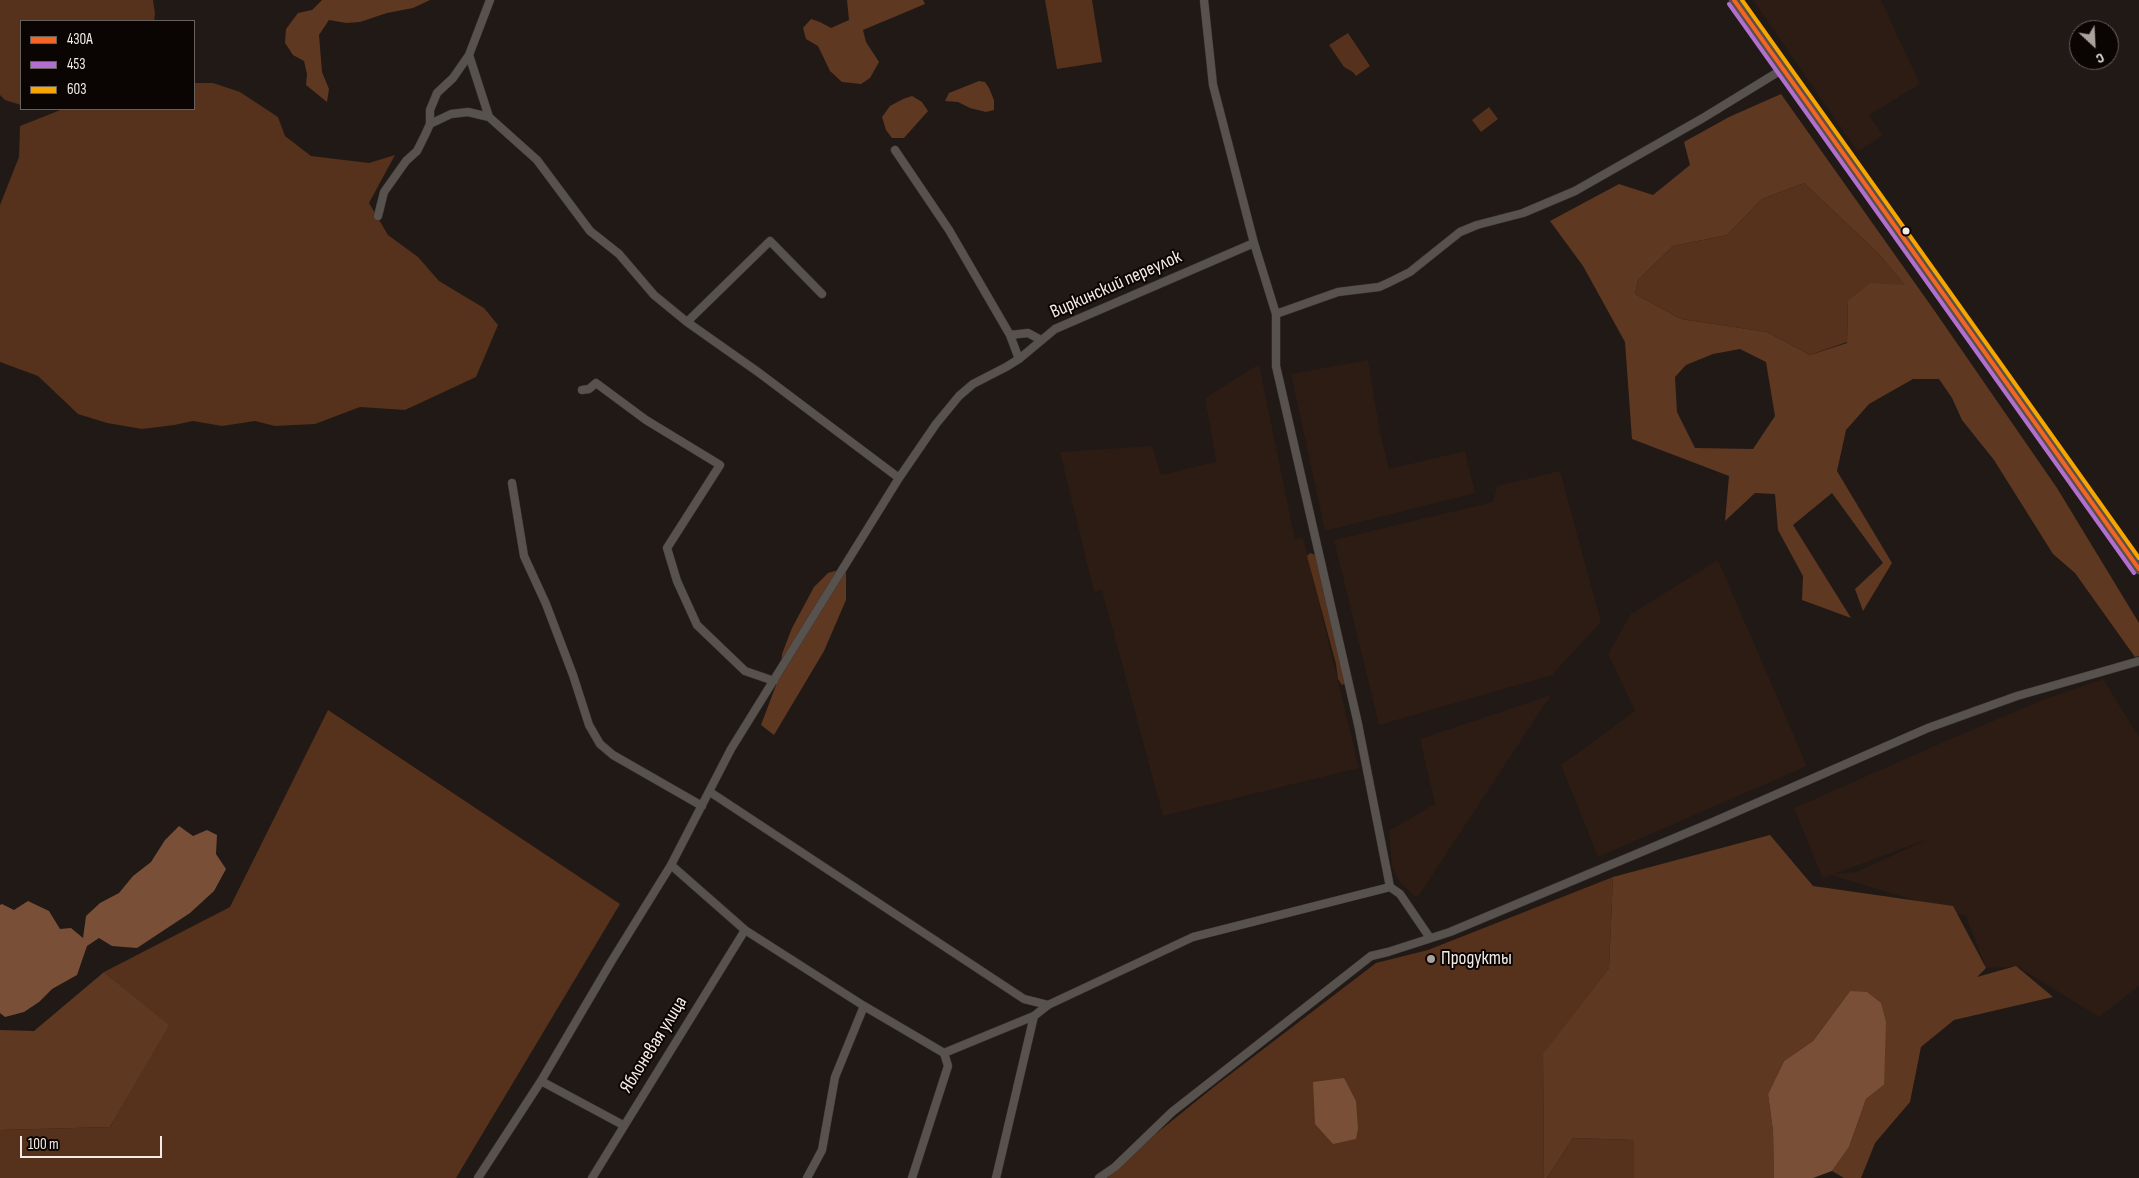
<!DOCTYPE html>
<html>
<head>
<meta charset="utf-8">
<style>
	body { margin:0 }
	#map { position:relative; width:2139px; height:1178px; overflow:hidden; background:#201916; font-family:"Sofia Sans Condensed",sans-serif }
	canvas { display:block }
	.legend { position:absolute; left:20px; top:20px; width:175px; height:90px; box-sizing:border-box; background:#0a0503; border:1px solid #68615e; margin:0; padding:6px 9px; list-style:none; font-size:15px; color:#f4ebe6 }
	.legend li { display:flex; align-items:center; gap:10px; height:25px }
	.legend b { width:25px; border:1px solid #68615e }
	.north { position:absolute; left:2069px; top:20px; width:50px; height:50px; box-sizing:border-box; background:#0a0503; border:1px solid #68615e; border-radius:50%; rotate:155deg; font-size:14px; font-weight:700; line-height:20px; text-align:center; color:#f4ebe6 }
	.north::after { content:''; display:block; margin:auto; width:18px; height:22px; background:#aaa29d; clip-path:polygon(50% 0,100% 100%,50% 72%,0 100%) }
	.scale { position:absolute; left:20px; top:1136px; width:142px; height:22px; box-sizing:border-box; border:2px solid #f4ebe6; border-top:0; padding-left:6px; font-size:15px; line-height:18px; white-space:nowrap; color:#f4ebe6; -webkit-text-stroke:4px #0a0503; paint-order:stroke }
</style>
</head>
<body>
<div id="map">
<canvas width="2139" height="1178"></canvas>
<ul class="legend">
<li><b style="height:6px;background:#f26522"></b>430А</li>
<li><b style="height:6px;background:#b36fd0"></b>453</li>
<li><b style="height:6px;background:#f7a600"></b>603</li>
</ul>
<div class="north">С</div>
<div class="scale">100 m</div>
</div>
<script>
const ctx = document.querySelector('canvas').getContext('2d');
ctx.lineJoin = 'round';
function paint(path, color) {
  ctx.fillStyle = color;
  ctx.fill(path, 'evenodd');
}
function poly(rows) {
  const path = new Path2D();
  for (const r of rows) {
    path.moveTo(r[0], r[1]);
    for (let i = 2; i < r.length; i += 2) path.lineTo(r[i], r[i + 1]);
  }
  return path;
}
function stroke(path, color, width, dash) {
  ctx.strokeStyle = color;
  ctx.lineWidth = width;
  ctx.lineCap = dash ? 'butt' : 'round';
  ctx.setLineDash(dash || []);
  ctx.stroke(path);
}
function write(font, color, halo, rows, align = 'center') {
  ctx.font = font + ' "Sofia Sans Condensed",sans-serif';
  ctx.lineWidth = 4;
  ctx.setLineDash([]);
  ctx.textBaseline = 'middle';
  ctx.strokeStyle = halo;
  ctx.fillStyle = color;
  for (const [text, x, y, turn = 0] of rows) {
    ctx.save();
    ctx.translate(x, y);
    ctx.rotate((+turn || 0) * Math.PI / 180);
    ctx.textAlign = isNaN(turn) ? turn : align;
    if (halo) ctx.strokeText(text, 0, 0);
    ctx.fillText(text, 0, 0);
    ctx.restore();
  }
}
paint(poly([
	[1753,0,1881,0,1920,84,1869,115,1883,135,1858,152],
	[1368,360,1379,427,1389,469,1465,451,1475,493,1325,531,1291,374],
	[1259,364,1295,540,1303,537,1359,768,1163,816,1102,590,1094,592,1060,452,1152,446,1161,475,1216,462,1205,398],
	[1560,471,1601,622,1552,675,1379,725,1334,540,1493,502,1497,486],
	[1718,560,1807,766,1598,857,1561,765,1635,711,1608,654,1631,614],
	[2103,679,2139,737,2139,986,2099,1017,2018,967,1986,968,1966,916,1831,875,1823,879,1794,808,1955,737,2045,699],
	[1931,838,1856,872,1834,874],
	[1551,695,1417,898,1401,884,1392,867,1389,831,1435,804,1420,739]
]), '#2d1c13');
paint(poly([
	[0,0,153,0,155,14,154,21,21,21,21,105,5,100,0,95],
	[1045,0,1092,0,1102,62,1057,69],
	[1348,33,1370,66,1356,76,1353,72,1344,67,1329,45],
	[194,83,213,83,240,92,278,117,285,136,311,156,369,163,395,155,369,203,388,235,418,257,439,281,484,308,498,325,476,377,405,410,360,407,315,424,275,426,255,421,222,426,193,421,174,425,142,429,107,423,78,414,38,376,0,362,0,205,19,157,20,126,63,109,194,109],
	[1489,107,1498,119,1481,132,1472,120],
	[1804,183,1879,254,1906,286,1848,301,1847,342,1810,355,1767,332,1681,319,1635,294,1638,280,1673,246,1727,235,1762,199],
	[1310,553,1316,555,1347,682,1342,685,1338,679,1336,664,1307,556],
	[328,710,620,904,456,1178,0,1178,0,1130,110,1127,168,1025,104,972,230,907],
	[1613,877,1609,968,1543,1055,1544,1178,1101,1178,1215,1086,1376,963,1428,950],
	[1573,1138,1634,1140,1634,1178,1547,1178]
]), '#56311b');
paint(poly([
	[322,0,430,0,413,8,387,13,360,22,346,23,329,20,319,35,322,72,329,89,327,102,306,85,307,74,304,61,293,55,285,43,286,29,298,13,312,10],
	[847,0,923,0,925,4,863,30,866,42,879,62,870,78,861,84,842,82,830,71,818,46,806,39,803,28,811,19,820,22,831,28,849,20],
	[979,81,985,82,989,88,994,100,994,110,986,112,970,108,958,102,945,101,949,93],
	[1781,94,1934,310,2057,488,2139,623,2139,656,2135,657,2075,573,2053,554,1994,460,1962,420,1952,398,1939,379,1913,379,1869,404,1846,430,1837,471,1892,563,1863,611,1855,589,1883,563,1832,493,1793,525,1851,618,1802,600,1803,576,1778,530,1775,494,1755,493,1725,521,1729,476,1632,439,1625,342,1583,266,1550,221,1619,184,1653,195,1690,165,1684,142,1729,117],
	[1804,183,1879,254,1905,285,1870,283,1848,301,1847,343,1810,355,1767,332,1681,319,1635,294,1638,280,1673,246,1727,235,1762,199],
	[1740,349,1766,362,1775,416,1753,449,1695,448,1677,412,1675,377,1686,365,1713,354],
	[912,96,922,102,928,111,904,138,892,138,886,130,882,117,890,106,903,99],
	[846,568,846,600,824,651,774,735,761,725,781,672,782,654,792,628,814,587,828,573],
	[1770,835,1813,886,1953,906,1986,968,1977,977,2016,966,2053,997,1954,1020,1921,1047,1910,1102,1875,1143,1861,1178,1844,1178,1832,1171,1849,1147,1866,1099,1884,1085,1850,991,1813,1041,1784,1061,1768,1094,1773,1131,1774,1178,1634,1178,1634,1140,1573,1138,1547,1178,1544,1178,1543,1054,1609,968,1613,877],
	[104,972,169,1025,110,1127,0,1130,0,1030,34,1031]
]), '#5f3821');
paint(poly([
	[179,826,193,836,207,830,217,835,216,854,226,869,214,891,190,913,137,948,112,946,99,938,87,946,77,975,52,989,39,1002,24,1012,5,1017,0,1013,0,905,2,904,14,910,28,901,49,911,60,929,71,928,83,938,86,916,100,903,119,893,133,876,151,862,165,840],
	[1850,991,1867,992,1881,1003,1886,1022,1884,1085,1866,1099,1849,1147,1832,1171,1813,1178,1774,1178,1773,1131,1768,1094,1784,1061,1813,1041],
	[1344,1078,1356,1101,1358,1129,1356,1139,1333,1144,1315,1124,1313,1082]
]), '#7a4f37');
const minor = poly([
	[1204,0,1213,85,1254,243,1276,314,1276,366,1358,724,1390,887,1400,894,1430,938],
	[469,55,489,117,537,160,590,231,619,254,654,295,687,322,758,372,899,478],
	[430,124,451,114,468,112,489,117],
	[895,150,949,230,1010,335,1019,359],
	[378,216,384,192,406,161,417,151,425,135,430,124,430,110,437,93,453,78,469,55,490,0],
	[1276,314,1338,292,1379,287,1388,283,1410,272,1460,232,1477,225,1523,213,1575,191,1703,118,1783,69],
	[687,322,770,241,822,294],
	[1010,335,1028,333,1041,340],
	[582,390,589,389,596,383,646,420,720,465,667,548,677,581,697,625,745,671,774,681],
	[512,483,524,556,546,604,573,675,589,725,600,744,613,755,702,806],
	[710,792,1024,999,1048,1005],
	[671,865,745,930,864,1006,944,1053,1034,1016,1048,1005,1193,937,1390,887],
	[541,1081,623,1125],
	[478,1178,541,1081,611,962,671,865,731,749,899,478,936,424,959,396,973,384,1006,367,1019,359,1055,329,1254,243],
	[592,1178,745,930],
	[807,1178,822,1150,835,1077,864,1006],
	[912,1178,948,1066,944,1053],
	[996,1178,1034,1016],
	[1099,1178,1115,1167,1172,1112,1371,956,1388,952,1450,932,1713,822,1928,728,2017,696,2139,661]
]);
const secondary = poly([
	[1734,0,2139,569]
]);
stroke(minor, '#3c3734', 9);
stroke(secondary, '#3c3734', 11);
stroke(minor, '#58524f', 8);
stroke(secondary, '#584f49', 10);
stroke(poly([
	[1734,0,2139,569]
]), '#f26522', 4);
stroke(poly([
	[1729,4,2134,573]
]), '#b36fd0', 4);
stroke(poly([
	[1742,0,2139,558]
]), '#f7a600', 4);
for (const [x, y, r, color] of [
	[1906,231,4.5,"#f4ebe6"],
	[1431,959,5,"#aaa29d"]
]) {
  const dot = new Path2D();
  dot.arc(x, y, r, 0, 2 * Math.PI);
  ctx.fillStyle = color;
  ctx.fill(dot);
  stroke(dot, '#0a0503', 2);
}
write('19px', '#f4ebe6', '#0a0503', [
	["Виркинский переулок",1116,285,-24],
	["Яблоневая улица",654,1045,-58]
]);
write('19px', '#f4ebe6', '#0a0503', [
	["Продукты",1441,959]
], 'left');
</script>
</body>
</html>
